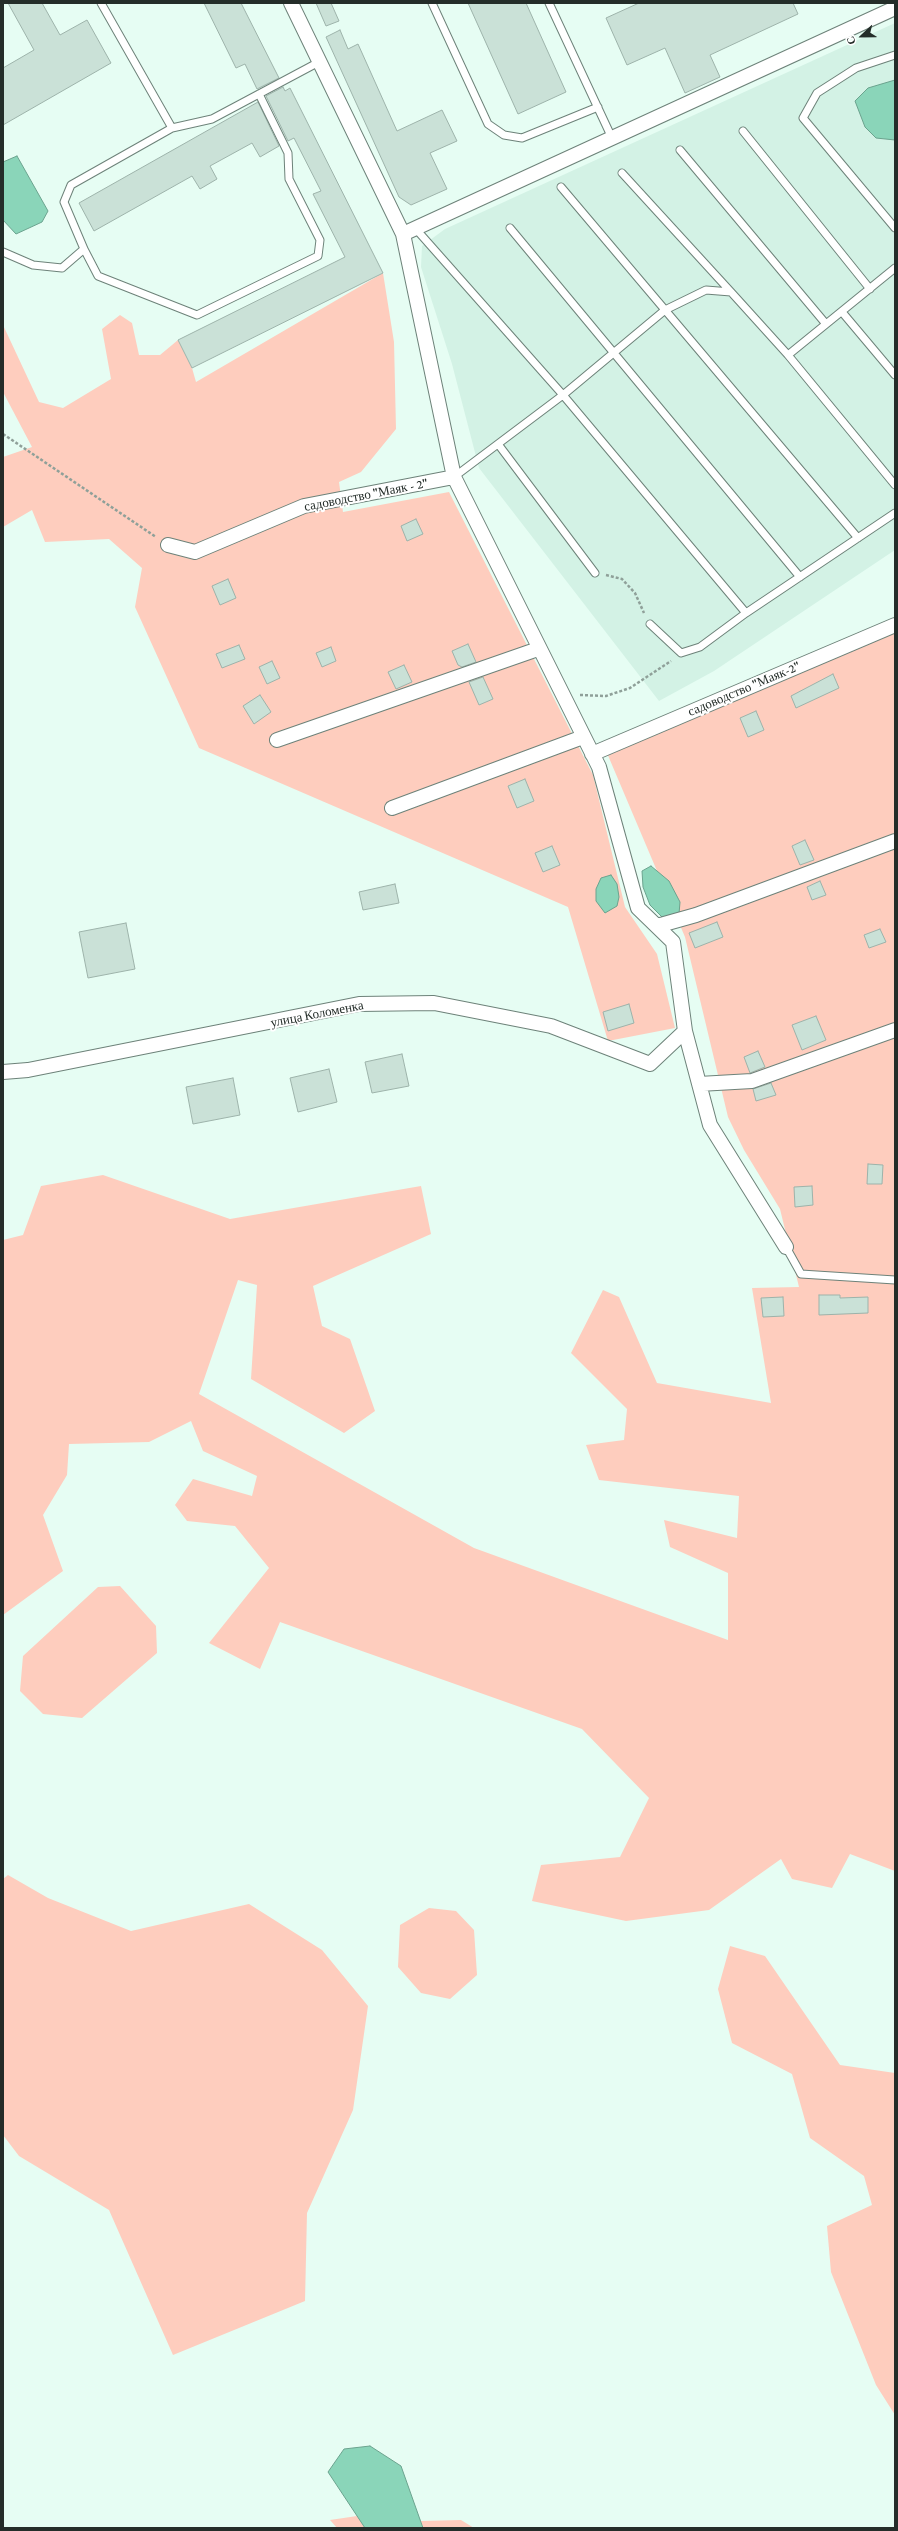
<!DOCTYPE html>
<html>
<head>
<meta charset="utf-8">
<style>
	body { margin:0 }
	#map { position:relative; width:898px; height:2531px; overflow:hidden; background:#e6fdf3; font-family:"Crimson Pro",serif }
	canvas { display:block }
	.frame { position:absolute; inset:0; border:4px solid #242d29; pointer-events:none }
	.north { position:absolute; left:842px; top:16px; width:40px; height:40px; -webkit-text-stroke:3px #fff; paint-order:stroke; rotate:248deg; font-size:11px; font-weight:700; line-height:16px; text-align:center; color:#242d29 }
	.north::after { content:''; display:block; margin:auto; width:14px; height:18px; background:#242d29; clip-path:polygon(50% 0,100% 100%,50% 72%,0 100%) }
</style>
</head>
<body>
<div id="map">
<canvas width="898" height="2531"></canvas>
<div class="frame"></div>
<div class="north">С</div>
</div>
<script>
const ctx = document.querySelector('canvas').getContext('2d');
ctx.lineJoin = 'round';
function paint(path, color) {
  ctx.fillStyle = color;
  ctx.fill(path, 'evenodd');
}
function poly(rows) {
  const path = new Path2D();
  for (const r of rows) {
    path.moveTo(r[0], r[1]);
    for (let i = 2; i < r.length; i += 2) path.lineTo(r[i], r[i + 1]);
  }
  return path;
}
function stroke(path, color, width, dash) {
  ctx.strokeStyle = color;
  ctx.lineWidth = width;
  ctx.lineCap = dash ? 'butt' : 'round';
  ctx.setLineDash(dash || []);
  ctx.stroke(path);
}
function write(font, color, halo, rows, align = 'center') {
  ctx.font = font + ' "Crimson Pro",serif';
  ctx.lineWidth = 4;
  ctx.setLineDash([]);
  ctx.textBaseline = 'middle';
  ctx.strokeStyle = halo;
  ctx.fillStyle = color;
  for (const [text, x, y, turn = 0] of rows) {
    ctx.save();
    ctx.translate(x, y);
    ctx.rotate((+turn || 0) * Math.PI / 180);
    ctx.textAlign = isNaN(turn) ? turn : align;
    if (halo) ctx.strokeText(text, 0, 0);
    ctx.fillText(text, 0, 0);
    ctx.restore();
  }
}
paint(poly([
	[895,23,895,550,714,671,659,701,479,468,452,364,421,267,422,246,445,229]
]), '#d3f2e5');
paint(poly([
	[383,273,394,342,396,429,361,472,339,482,343,512,449,492,593,775,625,907,657,954,675,1028,608,1041,568,907,199,748,135,607,142,568,109,539,45,542,32,510,3,527,3,457,32,447,3,392,3,325,39,402,63,408,111,379,102,329,120,315,132,323,139,355,160,355,178,340,192,368,196,382],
	[895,627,895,1871,850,1854,832,1888,792,1879,781,1859,709,1910,626,1921,532,1901,541,1865,620,1857,649,1798,582,1729,280,1622,260,1669,209,1643,269,1568,235,1526,187,1521,175,1505,193,1479,252,1496,257,1476,203,1451,191,1421,149,1442,69,1444,67,1475,43,1515,63,1571,3,1615,3,1240,23,1235,41,1186,103,1175,230,1219,421,1186,431,1234,313,1286,322,1326,350,1339,375,1411,344,1433,251,1379,257,1285,238,1280,199,1394,474,1548,728,1640,728,1573,670,1547,664,1520,737,1538,739,1496,599,1480,586,1445,624,1440,627,1409,571,1353,603,1290,619,1297,657,1383,771,1403,752,1288,799,1287,780,1209,744,1150,728,1117,685,937,604,746],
	[120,1586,156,1626,157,1653,82,1718,43,1714,20,1691,23,1656,98,1587],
	[8,1875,48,1898,131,1931,249,1904,322,1950,368,2006,353,2110,307,2213,305,2301,173,2355,109,2210,19,2156,3,2135,3,1879],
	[429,1908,456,1911,474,1930,477,1975,450,1999,421,1993,398,1967,400,1925],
	[730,1946,765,1956,840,2065,895,2073,895,2415,876,2385,831,2272,827,2226,872,2205,864,2176,810,2138,792,2074,732,2043,718,1989],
	[357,2516,365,2528,337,2528,330,2520],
	[461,2520,474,2528,423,2528,421,2521]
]), '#fecdbe');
const water = poly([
	[895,80,895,140,876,138,865,127,855,101,868,88,895,80],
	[17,156,48,211,42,222,16,234,3,220,3,162,17,156],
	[651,866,669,881,680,902,679,914,663,918,650,905,643,887,642,871,651,866],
	[611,875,617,884,619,897,617,906,605,913,596,901,596,889,601,878,611,875],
	[370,2446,401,2466,423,2528,365,2528,328,2472,344,2449,370,2446]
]);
paint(water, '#8ad5b9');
stroke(water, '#6ba38e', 1);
const building = poly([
	[8,3,42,3,60,35,87,20,111,63,3,125,3,68,34,50,8,3],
	[204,3,241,3,279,78,257,89,245,64,236,68,204,3],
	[316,3,331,3,339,21,326,26,316,3],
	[468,3,526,3,566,92,518,114,468,3],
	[639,3,793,3,798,14,710,55,720,77,685,93,665,48,627,65,606,18,639,3],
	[340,30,348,49,358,44,397,131,442,110,457,141,430,153,447,189,411,205,399,197,326,37,340,30],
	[283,87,285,91,290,88,383,273,192,368,178,340,345,257,313,194,321,191,294,138,288,141,266,96,283,87],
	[258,102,279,146,260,157,252,143,210,166,217,179,200,189,192,176,94,231,79,203,258,102],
	[416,519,423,534,407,541,401,526,416,519],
	[228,579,236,598,220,605,212,586,228,579],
	[468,644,476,662,462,667,458,665,452,651,468,644],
	[239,645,245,659,222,668,216,654,239,645],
	[331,647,336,661,322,667,316,653,331,647],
	[272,661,280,678,267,684,259,667,272,661],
	[404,665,412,682,396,689,388,672,404,665],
	[833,674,839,688,796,708,791,696,833,674],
	[483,677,493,699,479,705,469,682,483,677],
	[260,695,271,712,254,724,243,706,260,695],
	[756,711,764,730,748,737,740,718,756,711],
	[525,779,534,801,517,808,508,786,525,779],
	[805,840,814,860,800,865,792,846,805,840],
	[552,846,560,865,543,872,535,853,552,846],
	[820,881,826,895,812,900,807,887,820,881],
	[395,884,399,903,363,910,359,892,395,884],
	[717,922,723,937,695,948,689,933,717,922],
	[126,923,135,969,88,978,79,932,126,923],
	[880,929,886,942,869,948,864,935,880,929],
	[629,1004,634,1023,608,1031,603,1012,629,1004],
	[816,1016,826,1040,802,1050,792,1025,816,1016],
	[758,1051,765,1067,750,1073,744,1057,758,1051],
	[402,1054,409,1086,372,1093,365,1062,402,1054],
	[329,1069,337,1102,298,1112,290,1078,329,1069],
	[233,1078,240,1115,193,1124,186,1087,233,1078],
	[771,1083,776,1095,756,1101,753,1089,771,1083],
	[868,1164,883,1165,882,1184,867,1184,868,1164],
	[812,1186,813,1205,795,1207,794,1187,812,1186],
	[819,1295,840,1295,840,1298,868,1297,868,1313,819,1315,819,1295],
	[783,1297,784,1316,763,1317,761,1298,783,1297]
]);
paint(building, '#cae1d7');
stroke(building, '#9db3aa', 1);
const service = poly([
	[101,3,172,128],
	[432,3,488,124,504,135,522,138,598,107],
	[549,3,612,138],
	[895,55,856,68,817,93,803,118,895,228],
	[743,131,870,289],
	[680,150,826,324],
	[622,173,731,292],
	[561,187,858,538],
	[415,228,563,395,746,613],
	[510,228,800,577],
	[84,249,98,276,197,315,318,256,320,240,289,179,288,153,259,94],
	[3,252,33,265,62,268,84,249,64,202,71,185,172,128,212,119,319,62],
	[842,312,895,375],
	[788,355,895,268],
	[498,444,595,573],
	[454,477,563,395,665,310,706,290,731,292,788,355,895,485],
	[650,624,681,653,700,647,746,613,895,513],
	[786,1247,801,1274,895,1280]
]);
const minor = poly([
	[291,3,403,234,454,477,599,767,638,908,673,942,685,1031,710,1125,786,1247],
	[403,234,895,8],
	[168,545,195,552,304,506,454,477],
	[277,740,538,649],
	[592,754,895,625],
	[392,808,583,737],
	[657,926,696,915,895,841],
	[3,1072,28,1070,359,1004,434,1003,551,1026,650,1064,685,1031],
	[699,1084,752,1081,895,1030]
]);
stroke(service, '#6d8279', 9);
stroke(minor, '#6d8279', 16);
stroke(poly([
	[3,434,156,537],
	[606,575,622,579,635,593,644,613],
	[580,695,606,696,630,688,671,661]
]), '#8fa099', 2.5, [3, 2]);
stroke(service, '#fff', 7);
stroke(minor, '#fff', 14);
write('13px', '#242d29', '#fff', [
	["садоводство \"Маяк - 2\"",366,495,-11],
	["садоводство \"Маяк-2\"",744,689,-23],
	["улица Коломенка",317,1014,-11]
]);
</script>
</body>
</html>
